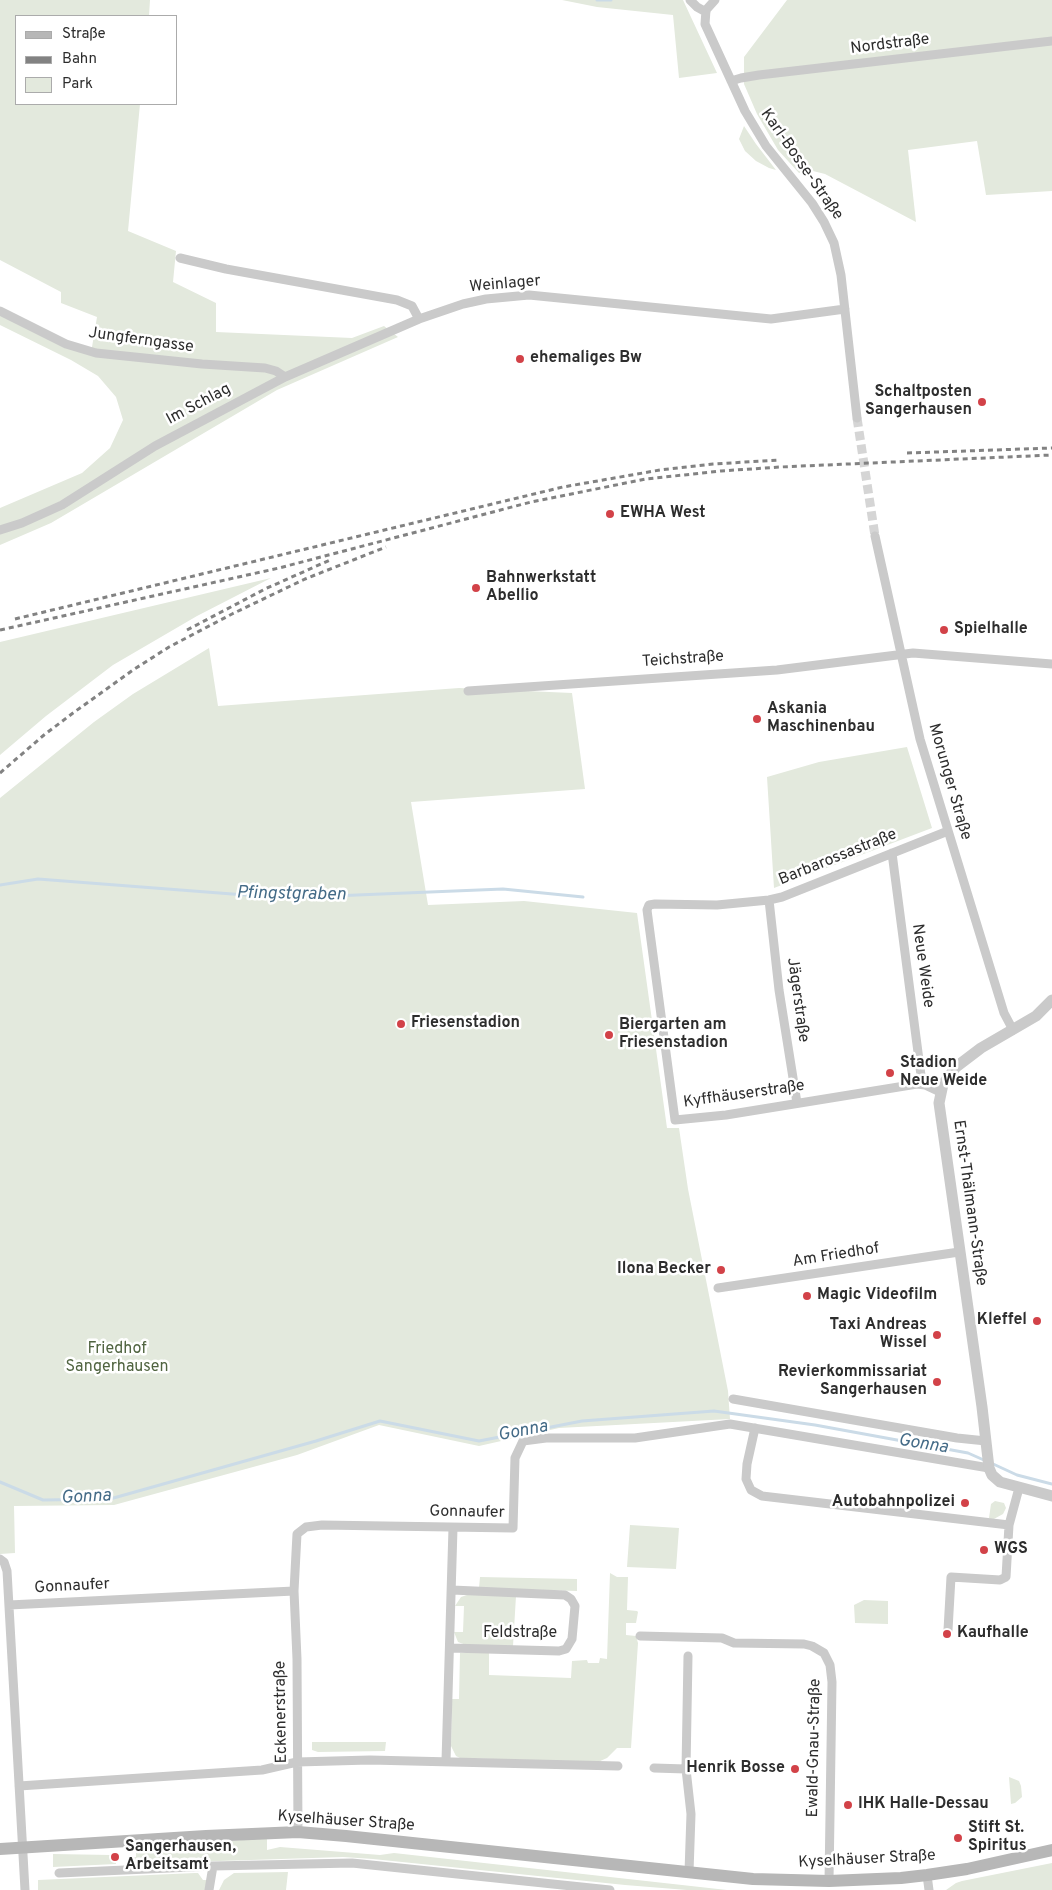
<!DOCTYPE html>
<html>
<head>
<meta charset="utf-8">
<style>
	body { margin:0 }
	#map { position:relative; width:1052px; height:1890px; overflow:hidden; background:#fff; font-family:Overpass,sans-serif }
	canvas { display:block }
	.legend { position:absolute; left:15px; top:15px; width:162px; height:90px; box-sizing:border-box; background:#fff; border:1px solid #ababab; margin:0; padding:6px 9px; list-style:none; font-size:15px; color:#2d2d2d }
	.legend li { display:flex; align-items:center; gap:10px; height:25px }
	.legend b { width:25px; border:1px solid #ababab }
</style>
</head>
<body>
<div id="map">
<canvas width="1052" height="1890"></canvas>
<ul class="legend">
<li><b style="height:6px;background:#b7b7b7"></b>Straße</li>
<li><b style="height:6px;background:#828282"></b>Bahn</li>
<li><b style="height:14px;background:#e3e9dd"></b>Park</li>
</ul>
</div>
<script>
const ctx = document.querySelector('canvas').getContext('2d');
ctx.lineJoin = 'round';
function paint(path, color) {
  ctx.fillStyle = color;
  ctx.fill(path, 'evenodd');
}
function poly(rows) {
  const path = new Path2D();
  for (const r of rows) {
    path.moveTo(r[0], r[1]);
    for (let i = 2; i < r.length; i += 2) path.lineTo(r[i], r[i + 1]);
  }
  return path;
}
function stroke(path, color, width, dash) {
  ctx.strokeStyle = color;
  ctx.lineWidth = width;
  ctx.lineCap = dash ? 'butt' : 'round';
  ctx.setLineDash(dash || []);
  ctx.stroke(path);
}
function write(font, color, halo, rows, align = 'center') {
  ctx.font = font + ' Overpass,sans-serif';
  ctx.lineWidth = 5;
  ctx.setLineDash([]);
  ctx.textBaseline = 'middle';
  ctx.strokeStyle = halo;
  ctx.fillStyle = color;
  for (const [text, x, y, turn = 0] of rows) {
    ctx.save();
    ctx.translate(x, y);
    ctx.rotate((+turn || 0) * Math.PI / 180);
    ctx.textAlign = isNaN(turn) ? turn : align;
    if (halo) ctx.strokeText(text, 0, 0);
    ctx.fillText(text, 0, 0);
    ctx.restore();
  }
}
paint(poly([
	[0,0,150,0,149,16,16,16,16,104,140,104,128,231,176,251,173,282,216,303,216,332,352,338,384,326,398,337,277,390,51,523,0,545,0,508,82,473,110,448,123,420,116,397,98,376,71,360,0,325,0,313,91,353,97,317,61,303,61,292,0,260],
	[562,0,683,0,717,73,679,78,673,15,597,7],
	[787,0,1052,0,1052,191,986,195,977,141,908,150,916,222,825,174,809,170,799,173,778,150,757,114,744,84,744,57],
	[744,126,756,144,776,170,769,168,756,161,745,151,739,139],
	[271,578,197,616,113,665,46,716,0,755,0,642],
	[209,648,218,706,459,688,572,693,585,789,411,802,428,905,524,901,637,913,667,1128,679,1128,688,1189,728,1391,730,1419,559,1428,479,1446,379,1425,297,1455,114,1505,14,1506,15,1553,0,1554,0,798,94,722,133,694],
	[907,747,932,828,774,888,767,777,819,762],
	[995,1501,1004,1503,1006,1508,1003,1514,992,1520,989,1518,991,1504],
	[630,1525,679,1528,676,1569,627,1567],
	[610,1573,617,1577,628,1577,627,1610,637,1611,638,1612,636,1623,626,1623,626,1635,636,1636,638,1643,631,1748,617,1748,607,1758,598,1762,460,1758,456,1756,451,1746,452,1699,459,1699,460,1653,489,1652,489,1675,571,1678,572,1661,587,1660,588,1663,599,1663,600,1658,607,1659],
	[480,1577,577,1579,577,1591,479,1588],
	[470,1594,516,1596,513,1646,466,1645,458,1642,454,1632,463,1632,464,1606,455,1606,461,1597],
	[864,1600,888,1601,888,1624,855,1623,854,1605],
	[312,1742,386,1742,385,1751,318,1752,312,1750],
	[1009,1777,1019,1781,1021,1786,1022,1797,1015,1803,1011,1804],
	[267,1838,267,1850,280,1847,380,1855,394,1853,727,1890,687,1890,625,1885,373,1859,343,1857,127,1864,127,1858,136,1857,136,1853,146,1848],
	[53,1854,111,1855,112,1859,115,1858,116,1864,53,1867],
	[1052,1863,1052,1890,946,1890,956,1883,962,1881],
	[288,1872,286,1890,219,1890,224,1880,234,1873],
	[195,1873,198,1873,203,1880,207,1880,205,1890,38,1890,38,1880]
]), '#e3e9dd');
stroke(poly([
	[597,0,611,0],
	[0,885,38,879,284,898,503,889,583,897],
	[991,1463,1017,1475,1052,1484],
	[0,1482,43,1500,110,1499,316,1441,380,1421,479,1441,582,1421,714,1411,815,1425,968,1453,986,1461]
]), '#cbdbe7', 3);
stroke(poly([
	[857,418,875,536]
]), '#d5d5d5', 9, [9, 4.5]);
stroke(poly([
	[690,0,697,7,706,12],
	[715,0,706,10,705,24,745,111,766,146,812,203,824,222,834,243,841,275,857,418],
	[731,81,741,78,759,75,1052,41],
	[180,258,226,269,397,300,412,306,419,319],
	[0,311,66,344,96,353,202,364,265,368,276,371,285,377],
	[0,530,22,523,62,505,155,446,285,377,419,319,463,304,486,299,529,295,771,319,845,309],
	[875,536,920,739,1004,1013,1013,1030],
	[468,691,777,670,913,653,1052,664],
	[892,853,922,1083],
	[769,900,779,990,797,1103],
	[940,1092,925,1085,917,1084,726,1115,675,1120,647,910,649,905,655,904,717,905,769,900,782,897,948,831],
	[718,1288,959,1252],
	[733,1399,957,1438,986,1441],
	[755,1428,747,1464,746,1479,751,1490,762,1496,1009,1525],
	[0,1559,4,1562,7,1571,25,1890],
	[294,1591,297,1659,298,1832],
	[9,1605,294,1591,297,1534,306,1527,322,1525,513,1528,515,1458,523,1441,546,1438,635,1438,730,1424,989,1468],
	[948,1630,951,1577,1000,1580,1006,1577,1009,1525,1019,1488],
	[640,1636,722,1638,734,1643,804,1644,812,1646,824,1653,830,1665,832,1682,829,1881],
	[450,1648,559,1651,566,1649,572,1639,575,1606,571,1599,565,1595,452,1590],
	[688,1656,686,1769,691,1814,689,1872],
	[446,1761,453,1528],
	[654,1768,686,1769],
	[19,1786,262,1770,297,1762,370,1760,618,1766],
	[59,1873,213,1866,352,1863,610,1890],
	[927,1875,929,1890],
	[209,1890,213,1866]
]), '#cacaca', 9);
stroke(poly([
	[1052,1000,1036,1016,981,1048,956,1067,943,1084,939,1103,982,1407,989,1468,992,1475,1000,1482,1052,1496]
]), '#cacaca', 11);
stroke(poly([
	[0,1849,206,1836,298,1832,346,1836,753,1879,829,1881,901,1878,927,1875,967,1869,1052,1850]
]), '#b7b7b7', 12);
stroke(poly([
	[907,453,1052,448],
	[15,619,563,487,660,470,713,464,779,460],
	[0,630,279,568,531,502,646,479,721,471,780,467,1052,455],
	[187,630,265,589,330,560],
	[0,773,44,735,73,713,133,670,169,647,232,614,305,579,386,547]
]), '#828282', 3, [5, 4]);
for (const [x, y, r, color] of [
	[520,359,5,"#d24248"],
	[982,402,5,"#d24248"],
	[610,514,5,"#d24248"],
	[476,588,5,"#d24248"],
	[944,630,5,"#d24248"],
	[757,719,5,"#d24248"],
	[401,1024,5,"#d24248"],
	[609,1035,5,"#d24248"],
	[890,1073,5,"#d24248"],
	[721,1270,5,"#d24248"],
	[807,1296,5,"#d24248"],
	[1037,1321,5,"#d24248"],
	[937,1335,5,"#d24248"],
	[937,1382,5,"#d24248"],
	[965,1503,5,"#d24248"],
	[984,1550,5,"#d24248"],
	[947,1634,5,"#d24248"],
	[795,1769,5,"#d24248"],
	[848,1805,5,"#d24248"],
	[958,1838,5,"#d24248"],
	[115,1857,5,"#d24248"]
]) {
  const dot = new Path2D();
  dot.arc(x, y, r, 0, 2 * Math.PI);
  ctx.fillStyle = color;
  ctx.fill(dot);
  stroke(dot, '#fff', 2);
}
write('16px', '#2d2d2d', '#fff', [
	["Nordstraße",890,45,-7],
	["Karl-Bosse-Straße",801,165,55],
	["Weinlager",505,285,-5],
	["Jungferngasse",141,341,8],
	["Im Schlag",199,405,-28],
	["Teichstraße",683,660,-4],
	["Morunger Straße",949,782,74],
	["Barbarossastraße",838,858,-22],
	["Neue Weide",922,966,82],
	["Jägerstraße",797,1000,82],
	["Kyffhäuserstraße",744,1095,-8],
	["Ernst-Thälmann-Straße",969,1203,82],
	["Am Friedhof",836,1256,-9],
	["Gonnaufer",467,1513,1],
	["Gonnaufer",72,1587,-3],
	["Feldstraße",520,1634],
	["Eckenerstraße",282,1712,-91],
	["Ewald-Gnau-Straße",815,1748,-89],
	["Kyselhäuser Straße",346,1822,4],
	["Kyselhäuser Straße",867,1860,-3]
]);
write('bold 16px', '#2d2d2d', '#fff', [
	["ehemaliges Bw",530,359],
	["Schaltposten",972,393,"right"],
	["Sangerhausen",972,411,"right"],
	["EWHA West",620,514],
	["Bahnwerkstatt",486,579],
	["Abellio",486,597],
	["Spielhalle",954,630],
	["Askania",767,710],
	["Maschinenbau",767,728],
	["Friesenstadion",411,1024],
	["Biergarten am",619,1026],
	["Friesenstadion",619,1044],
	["Stadion",900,1064],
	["Neue Weide",900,1082],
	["Ilona Becker",711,1270,"right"],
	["Magic Videofilm",817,1296],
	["Kleffel",1027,1321,"right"],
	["Taxi Andreas",927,1326,"right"],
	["Wissel",927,1344,"right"],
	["Revierkommissariat",927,1373,"right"],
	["Sangerhausen",927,1391,"right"],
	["Autobahnpolizei",955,1503,"right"],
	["WGS",994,1550],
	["Kaufhalle",957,1634],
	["Henrik Bosse",785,1769,"right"],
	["IHK Halle-Dessau",858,1805],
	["Stift St.",968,1829],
	["Spiritus",968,1847],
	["Sangerhausen,",125,1848],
	["Arbeitsamt",125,1866]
], 'left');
write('16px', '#506440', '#fff', [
	["Friedhof",117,1350],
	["Sangerhausen",117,1368]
]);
write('italic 18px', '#446b87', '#fff', [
	["Pfingstgraben",291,895,1],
	["Gonna",523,1432,-11],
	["Gonna",923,1445,9],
	["Gonna",86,1498,-3]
]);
</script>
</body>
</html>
